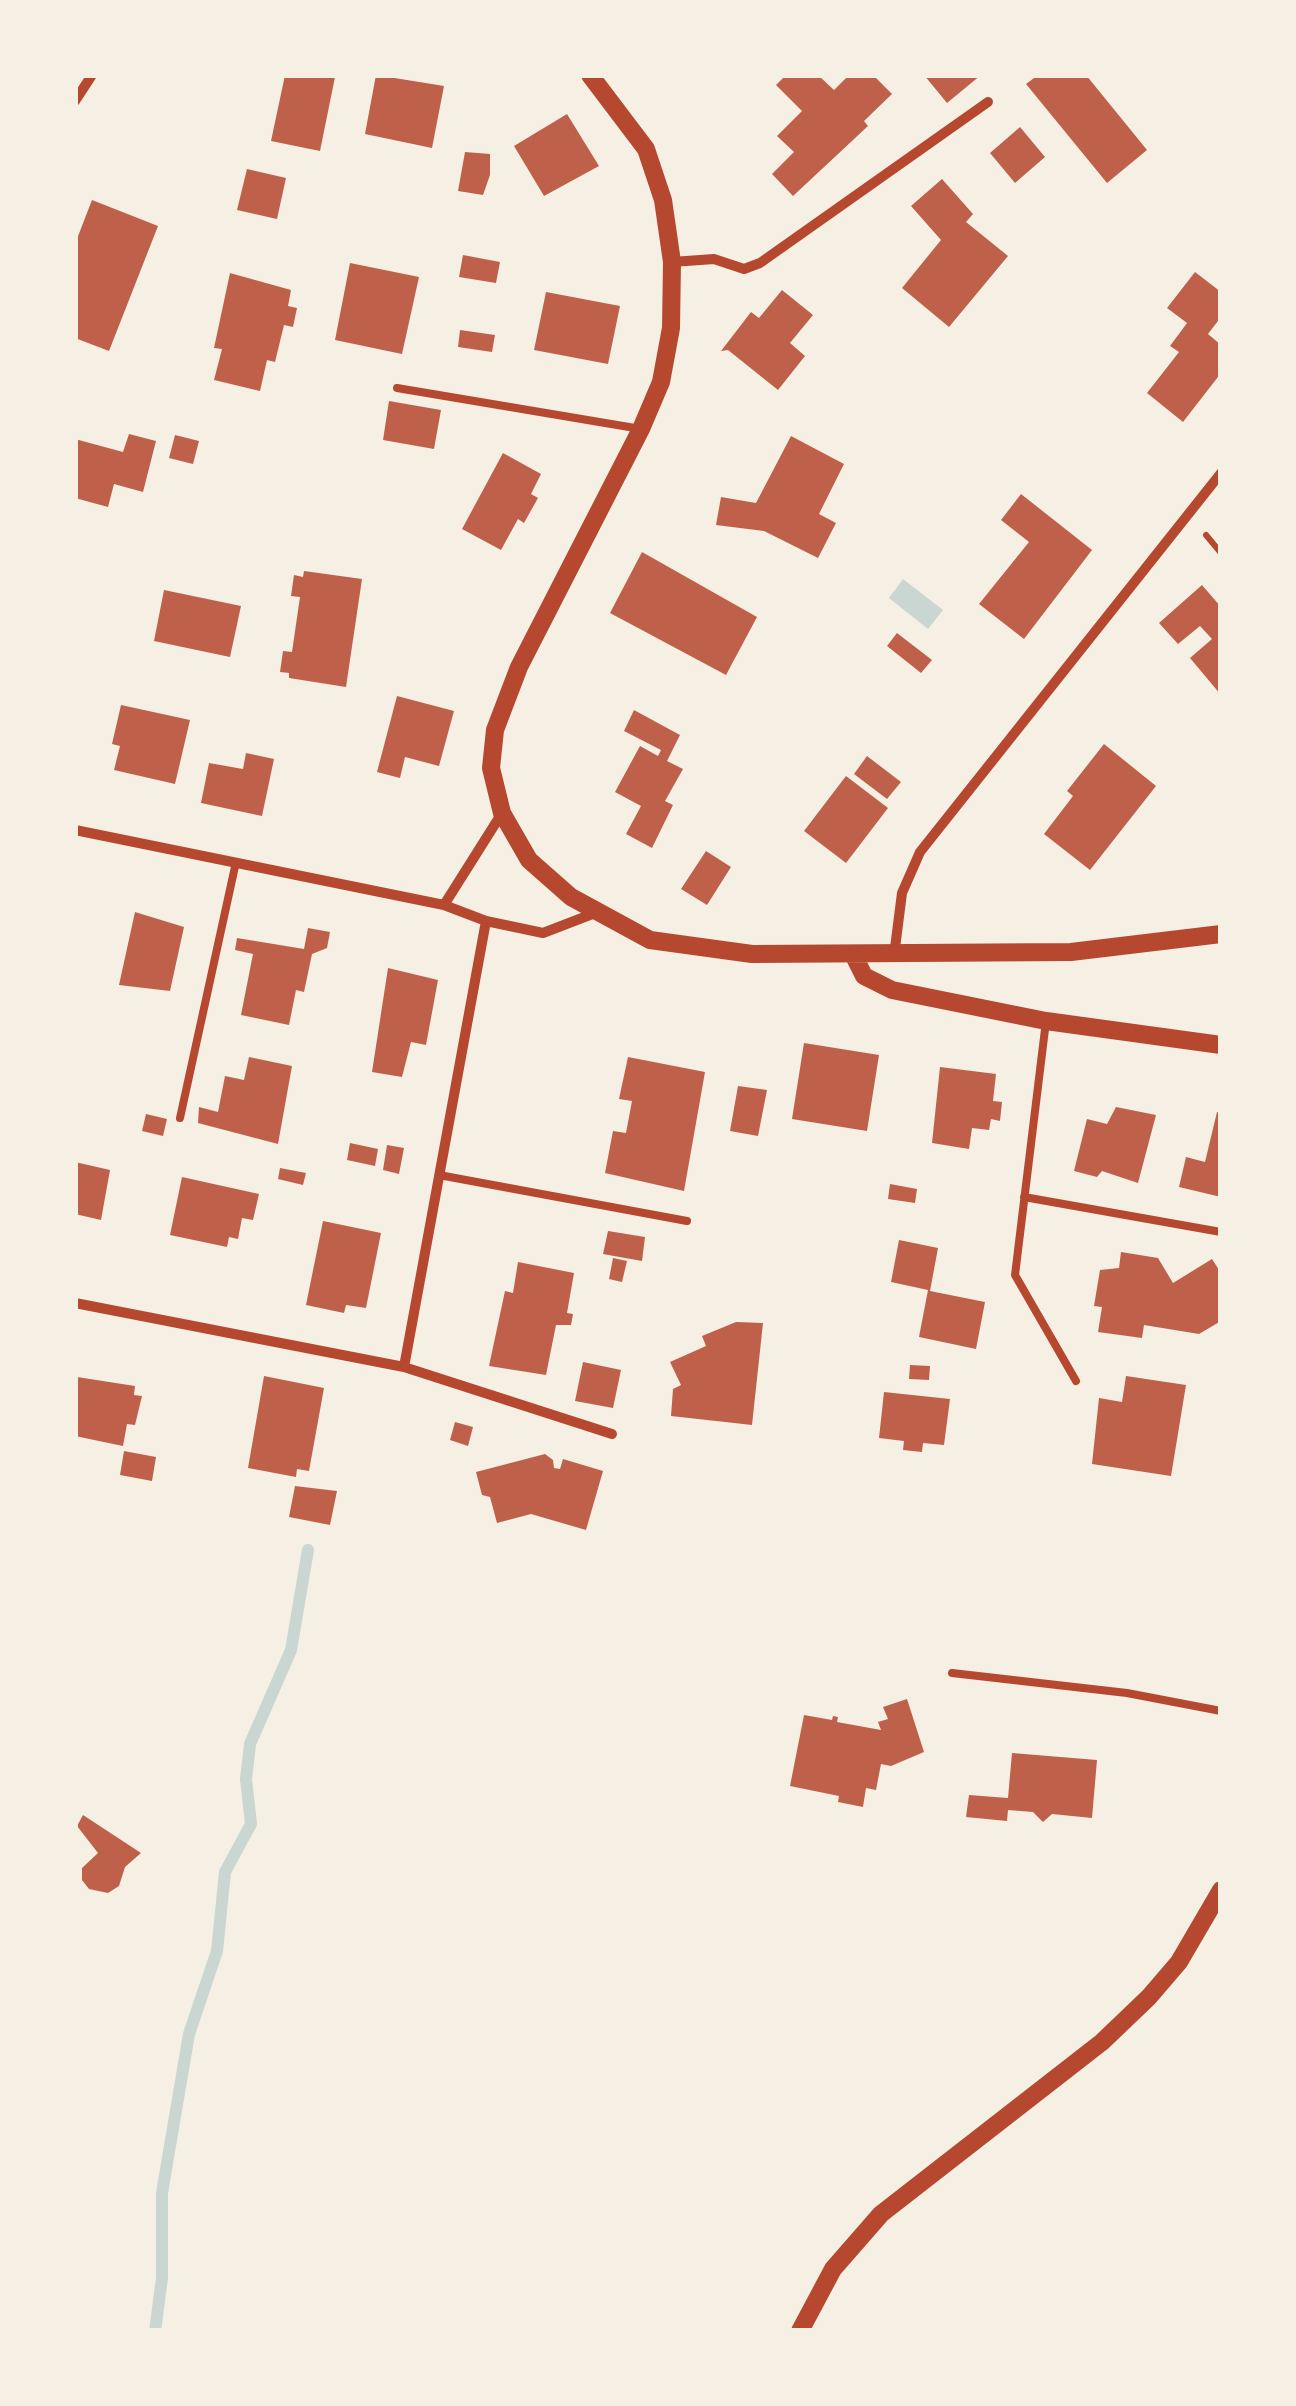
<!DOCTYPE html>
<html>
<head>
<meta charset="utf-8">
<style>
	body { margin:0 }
	#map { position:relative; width:1296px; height:2406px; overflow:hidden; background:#f6efe4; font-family:"Fira Sans",sans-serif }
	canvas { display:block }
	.frame { position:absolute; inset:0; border:78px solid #f6efe4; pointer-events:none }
</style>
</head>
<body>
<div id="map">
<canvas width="1296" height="2406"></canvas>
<div class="frame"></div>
</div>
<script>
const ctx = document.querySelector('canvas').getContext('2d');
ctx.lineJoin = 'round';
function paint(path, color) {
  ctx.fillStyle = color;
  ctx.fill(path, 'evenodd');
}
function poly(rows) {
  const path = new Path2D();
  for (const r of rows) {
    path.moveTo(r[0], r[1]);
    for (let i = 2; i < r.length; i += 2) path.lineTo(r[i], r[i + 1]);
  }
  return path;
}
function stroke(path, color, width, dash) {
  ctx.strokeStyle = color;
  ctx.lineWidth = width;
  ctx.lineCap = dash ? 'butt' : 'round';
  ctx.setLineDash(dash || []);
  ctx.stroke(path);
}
paint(poly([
	[903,579,943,610,928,629,889,598]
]), '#c9d6d2');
stroke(poly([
	[155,2331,162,2278,162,2193,189,2034,217,1951,225,1872,251,1824,246,1779,250,1744,291,1650,308,1550]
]), '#c9d6d2', 12);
paint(poly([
	[285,75,335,77,320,151,271,141],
	[376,75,444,86,432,148,365,134],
	[786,75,818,75,834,90,849,75,873,75,892,94,864,121,868,126,793,196,772,174,794,152,777,136,802,111,776,85],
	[924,75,981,75,947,103],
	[1038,75,1086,75,1147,150,1107,183,1026,84],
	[567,114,599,166,544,196,514,146],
	[1020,127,1045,157,1015,183,990,153],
	[465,152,490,154,490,175,483,195,458,191],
	[247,169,286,178,277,219,237,210],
	[942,179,973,214,966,222,1008,256,949,327,902,288,941,240,911,206],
	[92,200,158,226,109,351,75,338,75,244],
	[463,255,500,262,496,283,459,277],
	[350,263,419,277,402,354,335,340],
	[1195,272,1221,292,1221,317,1208,334,1221,345,1221,373,1183,422,1147,393,1179,352,1170,346,1187,323,1167,308],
	[230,273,291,290,288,306,297,308,293,327,284,325,275,362,267,360,260,391,214,380,222,349,214,348],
	[782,290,813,315,790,343,805,356,778,390,728,350,721,351,751,312,759,318],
	[546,292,620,306,608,364,534,350],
	[460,330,495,335,492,352,458,347],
	[389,401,441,410,434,449,383,440],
	[129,434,156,441,143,492,114,484,108,507,75,498,75,439,123,452],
	[175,435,199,441,193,464,169,458],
	[791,436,844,464,819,514,836,523,818,558,764,531,716,525,721,497,756,503],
	[503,453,541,474,531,494,538,498,524,523,518,519,501,550,462,529],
	[1021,494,1092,550,1024,639,979,604,1029,542,1001,520],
	[642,552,757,617,726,675,610,613],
	[304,571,362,579,346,687,289,678,289,673,280,672,283,651,292,652,300,597,291,596,294,575,303,577],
	[1202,585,1221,607,1221,695,1190,658,1212,639,1200,626,1178,644,1159,623],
	[164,590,241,606,230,657,154,641],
	[897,633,932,660,921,673,887,646],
	[397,696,454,711,439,766,405,757,400,778,377,772],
	[121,705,190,720,175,784,114,770,120,746,112,744],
	[634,710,680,735,667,761,683,769,665,801,673,805,652,848,626,834,641,806,615,792,640,746,658,756,661,750,624,731],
	[1104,744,1156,786,1090,870,1044,834,1073,796,1067,791],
	[246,753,274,759,262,816,201,803,209,763,243,769],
	[867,756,901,782,887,799,854,774],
	[846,776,888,808,846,863,804,831],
	[706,851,731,867,707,905,681,889],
	[135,912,184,927,170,991,119,985],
	[308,928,330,932,327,948,312,954,304,992,296,990,289,1025,241,1015,253,954,235,950,237,938,304,949],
	[388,968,438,980,426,1045,411,1042,402,1077,372,1072],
	[804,1043,879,1055,867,1131,792,1119],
	[249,1057,292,1066,278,1144,198,1123,199,1107,218,1112,225,1076,244,1080],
	[628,1057,705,1072,684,1191,605,1173,613,1131,626,1133,632,1101,619,1099],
	[940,1067,996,1074,993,1101,1002,1102,1000,1121,991,1119,989,1130,972,1128,969,1149,932,1143],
	[738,1086,767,1090,758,1136,730,1131],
	[1116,1107,1156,1115,1138,1183,1102,1171,1097,1177,1074,1171,1087,1119,1107,1124],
	[1217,1112,1221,1113,1221,1197,1179,1187,1186,1157,1205,1162],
	[146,1114,167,1119,163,1136,142,1131],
	[350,1143,378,1149,375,1166,347,1160],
	[387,1145,404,1148,399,1174,383,1170],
	[75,1162,110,1170,101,1220,75,1214],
	[280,1168,306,1173,303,1185,278,1179],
	[182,1177,259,1194,253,1220,242,1218,238,1239,229,1237,227,1247,170,1235],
	[890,1184,917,1189,915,1203,888,1199],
	[323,1221,381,1233,366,1308,346,1305,344,1313,306,1305],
	[608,1231,645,1237,642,1261,603,1254],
	[899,1240,938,1248,930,1291,985,1302,976,1349,919,1337,928,1290,891,1282],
	[1121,1252,1158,1258,1173,1283,1212,1259,1221,1273,1221,1321,1199,1334,1144,1325,1142,1338,1098,1332,1102,1307,1094,1306,1100,1270,1119,1268],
	[613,1258,627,1261,622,1282,609,1279],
	[518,1262,574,1273,567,1313,573,1314,571,1325,556,1325,546,1375,489,1366,505,1291,513,1293],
	[736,1322,763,1323,752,1425,671,1416,673,1389,681,1385,670,1362,706,1346,702,1336],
	[583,1362,621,1370,613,1408,575,1401],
	[910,1365,930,1366,929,1380,909,1379],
	[264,1376,324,1388,309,1471,297,1469,296,1477,248,1468],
	[1126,1376,1186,1385,1171,1476,1092,1464,1099,1398,1122,1402],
	[77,1377,135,1386,134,1395,142,1396,135,1425,127,1424,123,1446,75,1436],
	[884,1392,950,1399,944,1445,923,1443,922,1452,903,1450,904,1441,879,1438],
	[455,1422,473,1427,468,1446,450,1440],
	[124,1451,156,1457,152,1481,120,1475],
	[545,1454,553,1460,554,1468,560,1469,563,1459,603,1471,586,1530,531,1514,497,1523,490,1497,482,1495,476,1472],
	[295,1486,337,1491,330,1525,289,1517],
	[907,1699,924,1752,891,1766,881,1764,876,1790,866,1788,863,1807,838,1802,839,1796,790,1786,804,1715,832,1720,833,1716,838,1717,837,1722,881,1730,878,1722,888,1719,883,1707],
	[1012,1753,1097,1760,1092,1818,1052,1814,1043,1822,1033,1812,1008,1810,1007,1821,966,1817,969,1795,1008,1798],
	[83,1815,141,1853,125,1867,119,1886,108,1893,89,1889,82,1880,82,1868,98,1853,77,1826]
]), '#bf614a');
stroke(poly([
	[1206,535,1221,553]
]), '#b5482f', 6);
stroke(poly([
	[397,388,641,429],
	[1046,1021,1015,1275,1076,1381],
	[180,1118,236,862],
	[439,1175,687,1221],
	[1024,1197,1221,1232],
	[952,1673,1127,1693,1221,1711]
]), '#b5482f', 8);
stroke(poly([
	[75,101,92,75],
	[672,262,714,259,744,269,760,263,988,102],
	[75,830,444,905,486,921,543,933,595,913],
	[444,905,502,813],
	[894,956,902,893,920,852,1221,473],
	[75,1303,404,1367,612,1434],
	[404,1367,486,921]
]), '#b5482f', 10);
stroke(poly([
	[590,75,646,149,663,200,672,262,671,328,661,382,641,429,519,667,495,730,491,768,502,813,529,860,571,897,650,940,752,954,1071,952,1221,934],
	[854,956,864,976,892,990,1046,1021,1221,1045],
	[800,2331,833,2269,881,2214,1102,2042,1149,1997,1179,1962,1221,1890]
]), '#b5482f', 18);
</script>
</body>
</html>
